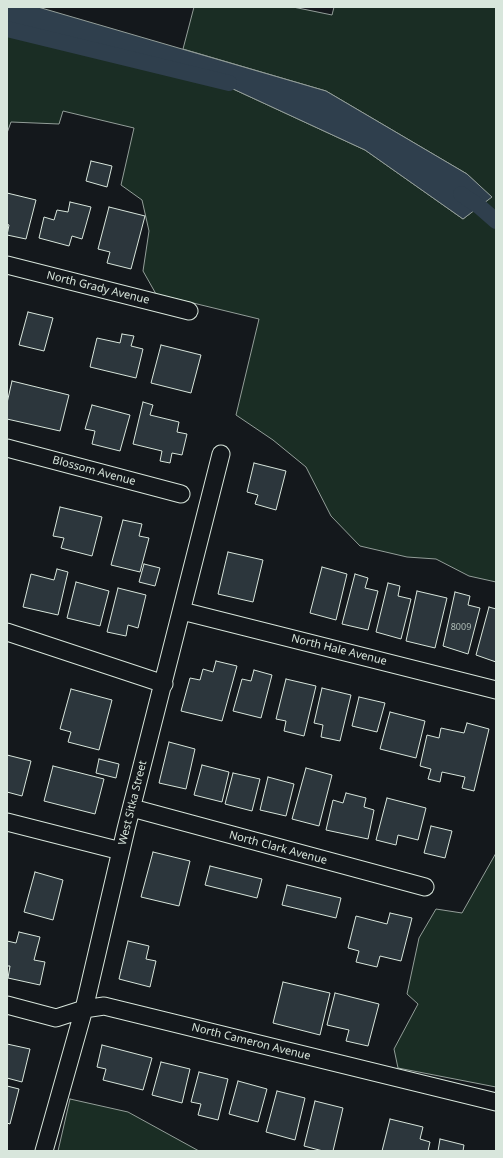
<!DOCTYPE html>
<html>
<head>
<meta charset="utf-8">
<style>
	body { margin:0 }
	#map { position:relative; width:503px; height:1158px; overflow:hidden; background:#14181c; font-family:"Noto Sans",sans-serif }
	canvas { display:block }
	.frame { position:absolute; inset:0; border:8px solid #d8e6dc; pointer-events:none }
</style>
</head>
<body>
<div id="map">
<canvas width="503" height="1158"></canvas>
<div class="frame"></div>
</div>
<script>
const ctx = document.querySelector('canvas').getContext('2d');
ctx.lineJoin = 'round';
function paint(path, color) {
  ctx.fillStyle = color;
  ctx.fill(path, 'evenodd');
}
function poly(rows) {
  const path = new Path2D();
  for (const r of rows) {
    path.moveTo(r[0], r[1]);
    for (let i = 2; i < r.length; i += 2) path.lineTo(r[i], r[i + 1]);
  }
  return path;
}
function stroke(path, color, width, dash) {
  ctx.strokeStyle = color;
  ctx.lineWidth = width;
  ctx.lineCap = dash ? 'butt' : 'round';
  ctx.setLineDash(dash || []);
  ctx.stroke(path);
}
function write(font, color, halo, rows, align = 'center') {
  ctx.font = font + ' "Noto Sans",sans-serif';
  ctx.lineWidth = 3;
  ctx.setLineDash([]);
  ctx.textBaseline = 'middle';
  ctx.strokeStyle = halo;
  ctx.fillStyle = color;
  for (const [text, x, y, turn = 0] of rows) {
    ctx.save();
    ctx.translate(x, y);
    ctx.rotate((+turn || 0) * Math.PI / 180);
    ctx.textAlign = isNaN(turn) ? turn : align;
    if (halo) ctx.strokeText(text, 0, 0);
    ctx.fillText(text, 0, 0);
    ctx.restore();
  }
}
const green = poly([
	[194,7,293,7,332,15,334,7,496,7,496,582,469,576,436,559,407,557,360,546,331,516,306,467,273,440,236,415,259,319,156,294,143,271,149,231,142,200,121,185,134,128,63,111,59,124,11,122,7,133,7,26,205,76,365,150,463,219,491,197,467,174,326,91,183,49,194,7],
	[496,853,496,1087,398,1068,394,1049,418,1004,407,994,419,938,436,909,462,913,496,853],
	[70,1099,128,1112,199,1151,58,1151,70,1099]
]);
paint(green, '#1a2d24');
stroke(green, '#939e99', 1);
const water = poly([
	[7,7,38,7,326,91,467,174,492,197,463,219,365,150,205,76,7,26,7,7]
]);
paint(water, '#2f3f4d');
stroke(water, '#939e99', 1);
stroke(poly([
	[7,29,229,83],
	[461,194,480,207,496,221]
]), '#2f3f4d', 16);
const building = poly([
	[91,161,112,166,107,187,86,181,91,161],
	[7,193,36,200,26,239,7,235,9,225,7,224,7,193],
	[70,202,91,207,82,239,72,236,69,246,39,238,44,217,54,220,57,210,68,212,70,202],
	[109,207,145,216,131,269,107,263,110,252,98,249,109,207],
	[28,312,53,318,44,351,19,345,28,312],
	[122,334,134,336,131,346,143,349,136,378,90,367,97,338,120,343,122,334],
	[161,345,201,355,191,393,151,383,161,345],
	[12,381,69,395,60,431,7,419,7,403,12,381],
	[143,402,153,405,150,415,179,422,177,432,187,434,182,455,172,453,170,463,160,461,162,451,133,444,143,402],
	[92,405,130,415,120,451,92,444,95,431,85,429,92,405],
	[254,463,286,471,276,510,255,504,258,495,247,492,254,463],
	[60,507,102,517,92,556,61,548,64,538,53,536,60,507],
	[123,520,142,524,139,536,149,538,140,572,111,565,123,520],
	[228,552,263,560,253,602,218,594,228,552],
	[144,564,160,568,155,586,139,582,144,564],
	[322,567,347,574,336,620,310,613,322,567],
	[57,569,68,572,58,615,23,607,31,574,54,580,57,569],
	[355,574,368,578,365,588,378,591,368,630,342,624,355,574],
	[76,582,109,591,100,626,67,618,76,582],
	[388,583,400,586,398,596,411,599,401,639,376,632,388,583],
	[118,588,146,595,138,628,128,625,126,636,107,632,118,588],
	[417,591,447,598,435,648,406,641,417,591],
	[455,592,470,596,468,605,480,608,468,654,443,646,455,592],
	[489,607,496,609,496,662,476,655,489,607],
	[216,661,237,666,222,721,181,711,190,678,200,680,203,669,213,672,216,661],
	[254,670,272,675,261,718,233,711,242,679,251,681,254,670],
	[286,679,316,686,304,736,284,731,286,721,276,719,286,679],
	[322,688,351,695,340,741,321,737,323,725,314,723,322,688],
	[71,689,112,700,99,750,68,742,71,732,60,729,71,689],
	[359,697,385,703,377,732,352,726,359,697],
	[390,712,425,721,416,758,380,749,390,712],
	[467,723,489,729,474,791,462,788,465,777,442,772,440,782,428,779,431,769,420,766,427,735,439,738,441,728,464,733,467,723],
	[169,742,195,749,186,789,159,783,169,742],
	[7,755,31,761,22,796,7,792,7,755],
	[99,759,119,764,116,778,96,773,99,759],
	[202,765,229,772,222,802,194,795,202,765],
	[53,766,104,779,95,814,44,801,53,766],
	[306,768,332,775,319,826,292,819,306,768],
	[233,773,260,779,252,811,225,804,233,773],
	[268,777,294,784,286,816,260,810,268,777],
	[346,793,366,798,364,807,374,810,368,839,326,830,333,800,343,803,346,793],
	[387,798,426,808,418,840,398,835,396,845,376,840,387,798],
	[431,826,452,831,445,858,424,853,431,826],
	[153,852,190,861,179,906,141,897,153,852],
	[210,866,262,879,257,898,205,885,210,866],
	[35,872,63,880,53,920,24,912,35,872],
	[287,885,341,898,336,918,282,905,287,885],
	[390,913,412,918,401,961,380,956,377,967,356,962,359,951,348,948,356,916,387,924,390,913],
	[19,932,40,937,34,960,45,962,40,985,8,978,10,966,7,966,7,941,16,943,19,932],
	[128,941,149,946,146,959,156,961,150,987,119,979,128,941],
	[283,982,330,993,320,1035,273,1023,283,982],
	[335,993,379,1004,368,1046,346,1041,349,1030,327,1025,335,993],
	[7,1044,30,1049,22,1082,7,1078,7,1044],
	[102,1045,152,1058,143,1090,103,1080,106,1069,97,1067,102,1045],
	[161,1062,190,1069,182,1103,152,1095,161,1062],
	[199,1072,228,1079,218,1120,198,1115,201,1104,191,1102,199,1072],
	[238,1081,267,1089,258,1122,229,1114,238,1081],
	[7,1086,19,1089,10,1124,7,1123,7,1086],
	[277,1091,305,1098,295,1140,266,1132,277,1091],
	[315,1101,343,1108,333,1151,323,1151,304,1146,315,1101],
	[390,1119,423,1127,420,1139,430,1142,428,1151,382,1151,390,1119],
	[440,1139,464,1145,463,1151,438,1151,440,1139]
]);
paint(building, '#2c363c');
stroke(building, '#d8e6dc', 1);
const minor = poly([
	[7,265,189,311],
	[7,448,181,494],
	[182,611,496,690],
	[7,632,164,684],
	[132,808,425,887],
	[7,822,121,851],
	[7,1005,56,1018,84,1009,104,1006,496,1102],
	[44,1151,84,1009,126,829,221,454]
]);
stroke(minor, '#d8e6dc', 19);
stroke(minor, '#14181c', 17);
write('9px', '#adbab4', null, [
	["8009",461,627]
]);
write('11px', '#d8e6dc', '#14181c', [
	["North Grady Avenue",98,288,14],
	["Blossom Avenue",94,471,15],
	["North Hale Avenue",339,650,14],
	["West Sitka Street",133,803,-76],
	["North Clark Avenue",278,848,15],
	["North Cameron Avenue",251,1042,14]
]);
</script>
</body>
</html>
